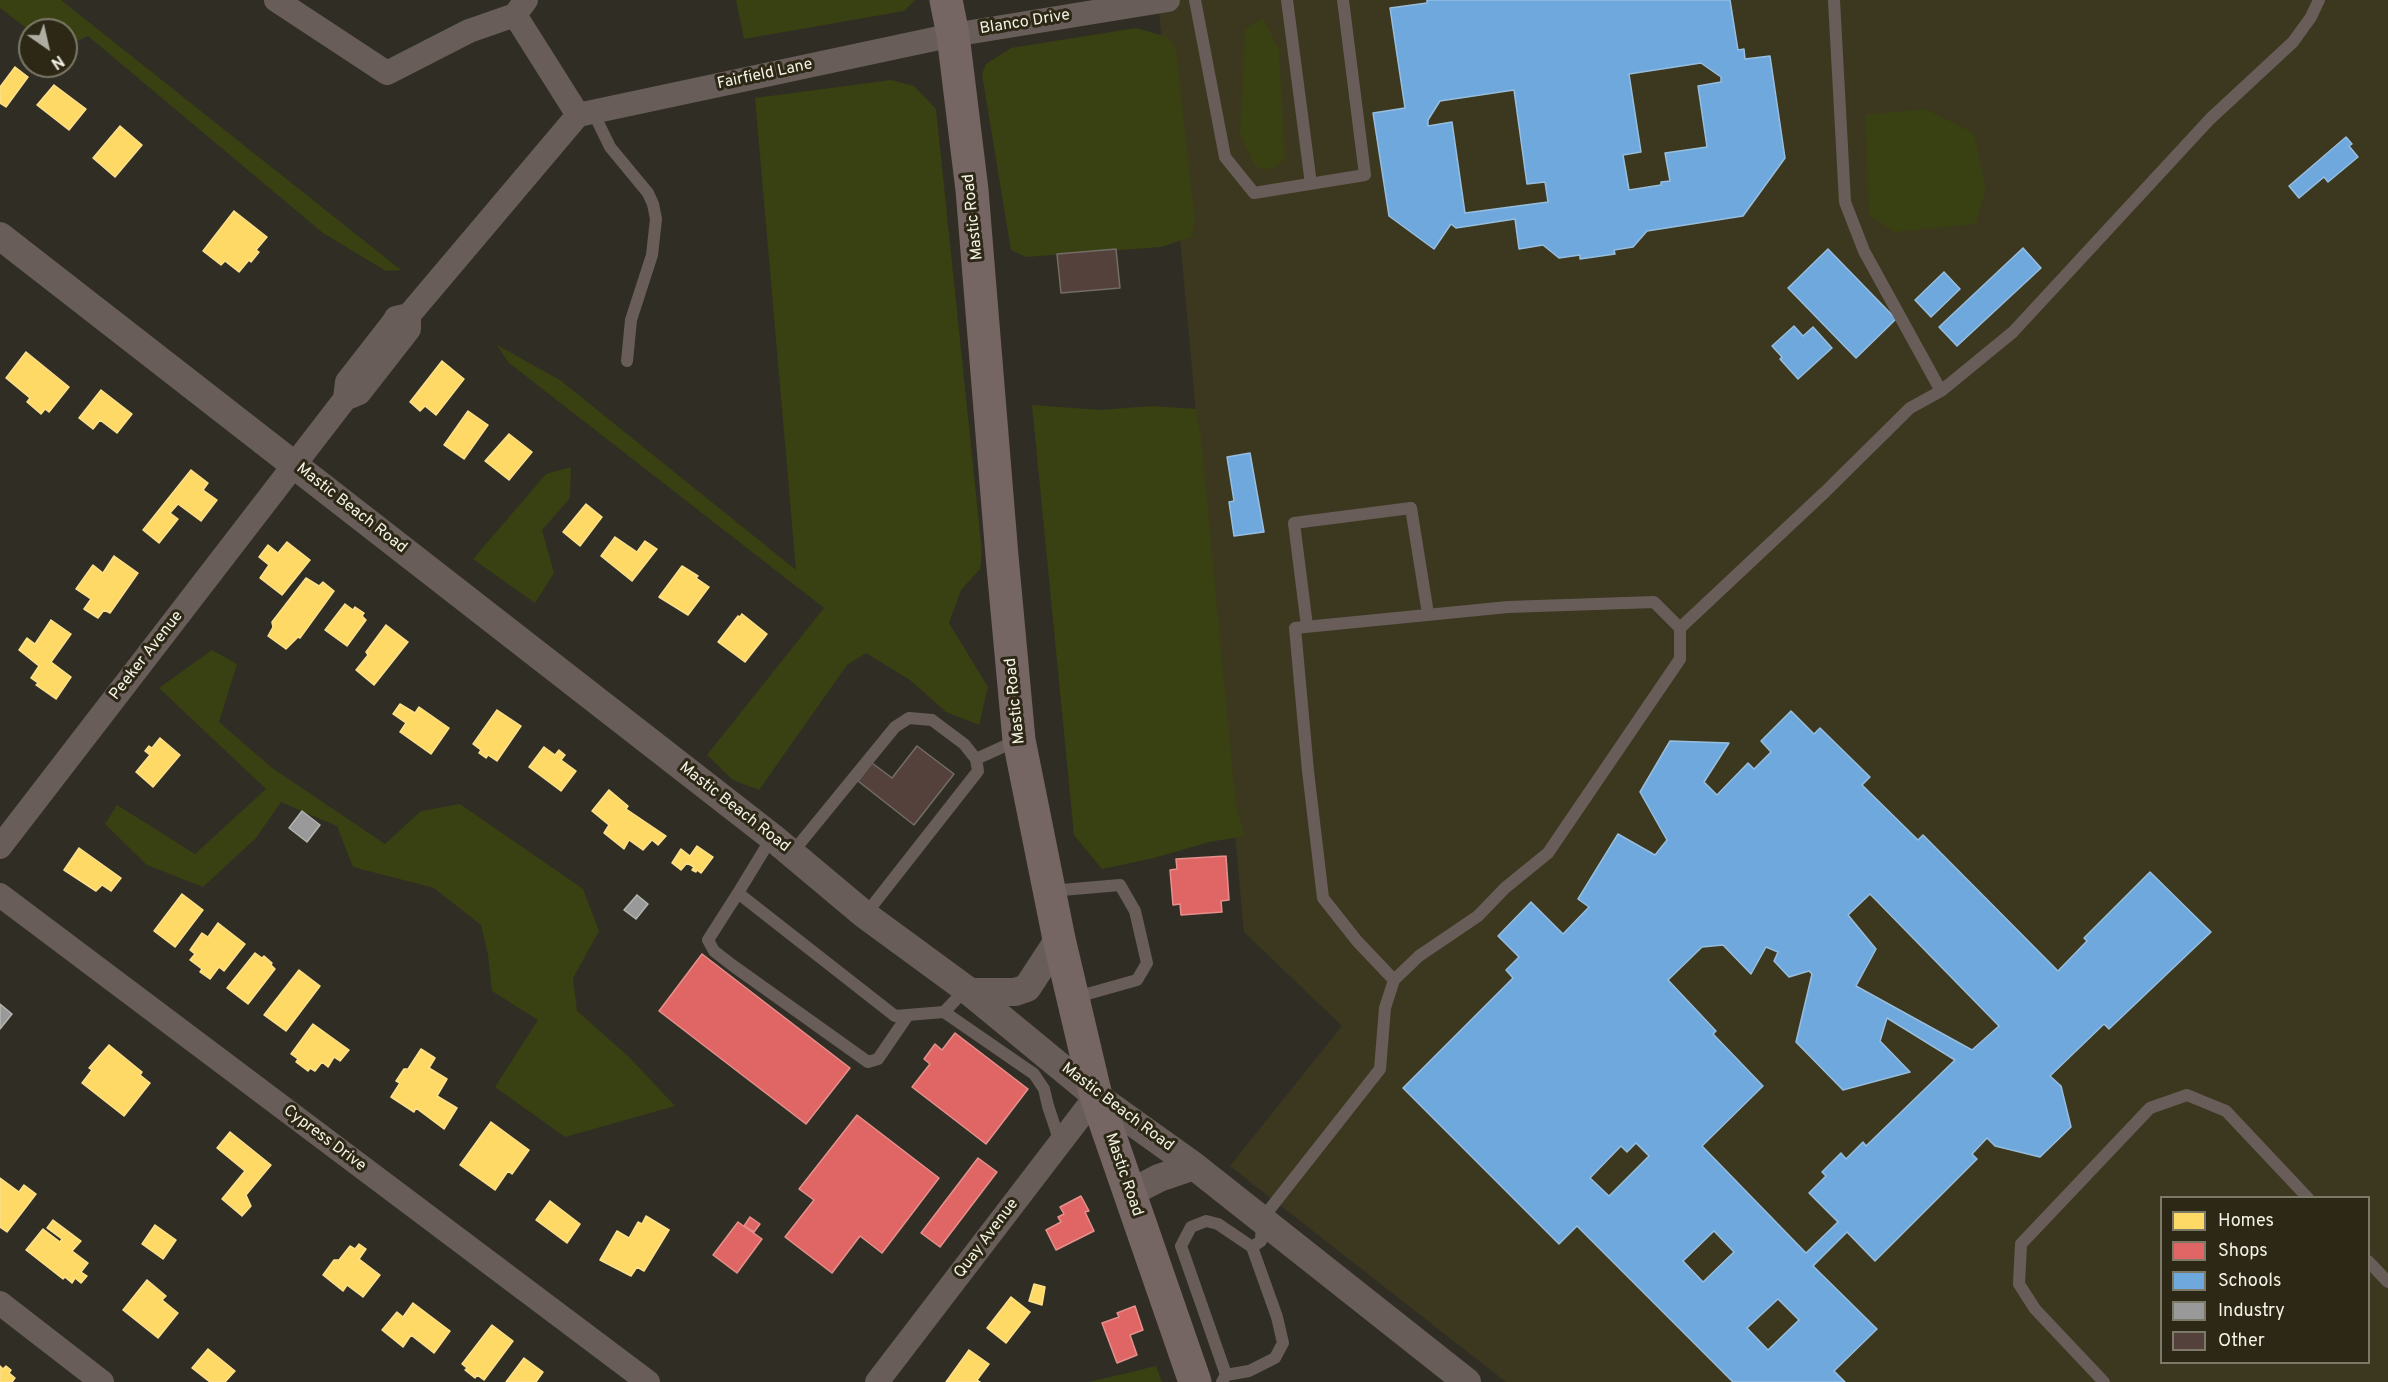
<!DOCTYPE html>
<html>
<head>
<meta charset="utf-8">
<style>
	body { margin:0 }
	#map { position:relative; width:2388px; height:1382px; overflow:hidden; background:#302e24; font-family:Overpass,sans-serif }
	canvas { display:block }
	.legend { position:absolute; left:2160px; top:1196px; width:210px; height:168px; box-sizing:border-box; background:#2c2815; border:2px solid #7c7969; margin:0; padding:8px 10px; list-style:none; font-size:18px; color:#f4f2e6 }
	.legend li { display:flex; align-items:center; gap:12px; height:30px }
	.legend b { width:30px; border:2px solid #7c7969 }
	.north { position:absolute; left:18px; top:18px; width:60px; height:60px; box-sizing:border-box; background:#2c2815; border:2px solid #7c7969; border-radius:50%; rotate:146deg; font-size:16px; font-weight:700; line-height:24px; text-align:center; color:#f4f2e6 }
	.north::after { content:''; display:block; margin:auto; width:21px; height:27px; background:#afada2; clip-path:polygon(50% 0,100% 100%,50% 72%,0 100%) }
</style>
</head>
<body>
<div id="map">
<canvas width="2388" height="1382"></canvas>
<ul class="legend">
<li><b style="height:16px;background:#ffd966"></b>Homes</li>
<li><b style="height:16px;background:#e06666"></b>Shops</li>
<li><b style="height:16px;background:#6fa8dc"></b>Schools</li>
<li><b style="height:16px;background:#999"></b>Industry</li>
<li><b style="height:16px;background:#54413c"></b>Other</li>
</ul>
<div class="north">N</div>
</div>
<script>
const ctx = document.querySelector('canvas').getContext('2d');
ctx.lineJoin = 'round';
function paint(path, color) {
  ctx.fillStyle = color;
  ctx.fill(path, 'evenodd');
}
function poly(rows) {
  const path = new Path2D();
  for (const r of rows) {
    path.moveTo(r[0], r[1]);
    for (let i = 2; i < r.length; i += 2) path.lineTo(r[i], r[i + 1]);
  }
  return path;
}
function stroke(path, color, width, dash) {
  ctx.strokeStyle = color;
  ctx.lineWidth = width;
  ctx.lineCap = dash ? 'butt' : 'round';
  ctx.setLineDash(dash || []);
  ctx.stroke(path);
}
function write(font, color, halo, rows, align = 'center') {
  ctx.font = font + ' Overpass,sans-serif';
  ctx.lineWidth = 6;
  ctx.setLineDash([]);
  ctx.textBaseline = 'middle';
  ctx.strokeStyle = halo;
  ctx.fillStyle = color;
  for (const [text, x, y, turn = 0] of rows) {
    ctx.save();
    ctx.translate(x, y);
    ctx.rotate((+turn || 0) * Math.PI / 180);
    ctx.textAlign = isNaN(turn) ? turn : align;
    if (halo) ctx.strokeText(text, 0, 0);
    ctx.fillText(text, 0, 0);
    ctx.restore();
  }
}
paint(poly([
	[1158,0,2388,0,2388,1382,1506,1382,1230,1166,1342,1026,1244,932],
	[2162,1198,2368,1198,2368,1362,2162,1362]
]), '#3c381f');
paint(poly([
	[0,0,61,0,401,270,386,271,323,233,88,36,66,46,66,30,30,31,0,8],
	[736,0,915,0,904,11,744,39],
	[1263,18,1279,50,1285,159,1275,167,1264,170,1254,165,1240,134,1245,29],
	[1136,28,1168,37,1176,48,1195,222,1191,237,1161,247,1026,257,1011,250,982,74,986,64,1011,48],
	[891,80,914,86,936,109,982,552,980,569,961,590,949,623,988,687,979,725,946,712,910,680,866,653,847,665,759,790,733,780,707,755,824,608,509,363,497,345,560,380,796,570,755,98],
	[1925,109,1974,133,1986,189,1976,224,1895,232,1869,215,1865,115],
	[1032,405,1101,410,1152,406,1196,409,1201,437,1236,806,1245,836,1209,842,1154,858,1102,869,1074,835],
	[571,467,570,498,542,530,554,573,535,603,473,559,546,474],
	[212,650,237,664,219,722,272,768,385,844,421,811,460,804,583,889,599,931,573,978,577,1011,628,1056,675,1106,565,1137,495,1087,538,1020,492,991,488,955,481,925,434,888,353,867,337,826,281,802,256,838,203,887,147,865,105,824,117,805,195,854,266,789,159,688],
	[1156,1366,1162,1382,1089,1382]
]), '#394011');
const homes = poly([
	[15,67,28,77,6,107,0,103,0,87,15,67],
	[54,85,86,109,69,130,37,105,54,85],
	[120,126,142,145,115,177,93,158,120,126],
	[234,211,267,237,256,250,259,252,251,262,249,260,239,272,225,261,221,265,203,251,234,211],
	[26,352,69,387,49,412,45,409,41,414,27,402,30,398,6,378,26,352],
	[442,361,464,379,436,415,425,406,420,411,410,402,442,361],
	[101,390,132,414,117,433,100,420,93,429,79,418,101,390],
	[468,411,488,425,464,459,444,445,468,411],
	[509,434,532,452,509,480,485,461,509,434],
	[191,470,208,483,203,490,217,500,201,521,178,504,170,513,178,519,159,543,143,530,191,470],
	[586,504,602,517,580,546,563,532,586,504],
	[615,537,637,552,645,541,657,549,632,581,601,556,615,537],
	[287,542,310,560,282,595,260,578,269,565,259,557,268,545,278,553,287,542],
	[114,556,138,573,110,613,104,610,98,618,84,609,91,599,76,589,93,565,103,573,114,556],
	[682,566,698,576,696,578,709,587,688,615,659,597,682,566],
	[306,578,319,586,323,582,334,591,300,638,298,637,286,649,268,636,273,627,272,622,306,578],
	[345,604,353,610,355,607,364,613,362,616,366,620,347,646,325,630,345,604],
	[742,614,767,634,745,662,718,642,738,616,740,617,742,614],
	[51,620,71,634,51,662,71,677,56,699,36,685,38,683,31,678,39,666,19,650,27,638,35,644,51,620],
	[386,625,408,642,374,685,356,670,368,655,366,652,386,625],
	[400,704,415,713,419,707,449,728,431,754,400,732,406,723,393,714,400,704],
	[497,710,521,726,497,761,488,755,486,758,479,753,481,750,473,744,497,710],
	[160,738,180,755,153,787,136,772,150,755,145,751,149,746,152,748,160,738],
	[544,747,555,755,559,750,565,755,561,760,576,771,561,791,529,767,544,747],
	[609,790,628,806,626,809,666,836,658,845,652,840,643,850,629,840,624,849,604,833,609,825,592,811,609,790],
	[697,846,713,857,701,873,697,870,696,872,692,870,694,867,687,863,681,870,672,863,681,849,690,856,697,846],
	[79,848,121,878,111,891,102,885,96,891,64,870,79,848],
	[182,894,203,910,175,947,154,931,182,894],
	[218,923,245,944,224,971,219,967,210,979,200,972,202,969,190,960,195,954,190,950,202,933,208,937,218,923],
	[255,953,262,958,264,956,272,963,271,965,275,969,248,1004,227,988,255,953],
	[299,970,320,986,286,1031,264,1015,299,970],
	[313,1024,349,1050,340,1061,334,1057,328,1067,322,1062,315,1071,310,1068,308,1071,296,1062,298,1059,291,1054,313,1024],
	[109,1045,142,1072,140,1075,150,1083,124,1116,82,1083,92,1070,89,1068,109,1045],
	[421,1049,435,1058,429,1068,447,1079,437,1096,457,1108,444,1129,416,1108,414,1112,391,1097,400,1083,396,1081,404,1069,408,1069,421,1049],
	[491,1122,529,1150,512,1174,508,1171,495,1190,460,1165,491,1122],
	[230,1132,271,1165,246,1195,251,1206,242,1216,222,1199,245,1171,217,1148,230,1132],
	[0,1178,19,1192,24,1185,36,1194,7,1232,0,1227,0,1178],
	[550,1201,580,1224,567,1243,536,1220,550,1201],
	[646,1216,669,1230,644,1271,637,1267,631,1276,600,1260,617,1231,629,1238,638,1222,642,1224,646,1216],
	[53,1220,81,1241,72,1251,88,1263,81,1272,87,1276,81,1283,75,1278,72,1283,65,1277,63,1279,26,1250,43,1229,60,1242,62,1239,47,1228,53,1220],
	[155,1225,176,1240,163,1259,142,1244,155,1225],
	[359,1244,366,1249,359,1259,380,1275,363,1297,347,1285,343,1291,323,1275,334,1260,339,1260,350,1246,355,1249,359,1244],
	[147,1280,166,1296,162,1300,178,1313,158,1338,123,1310,147,1280],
	[1034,1284,1045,1287,1042,1305,1029,1301,1034,1284],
	[1011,1297,1030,1312,1006,1343,987,1328,1011,1297],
	[413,1303,450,1331,434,1353,411,1335,403,1347,382,1330,397,1312,403,1317,413,1303],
	[492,1325,513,1341,484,1380,477,1375,475,1378,465,1370,467,1368,462,1364,492,1325],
	[208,1349,235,1371,225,1382,210,1382,192,1368,208,1349],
	[969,1350,989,1364,977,1380,980,1382,946,1382,969,1350],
	[524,1358,543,1372,536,1382,506,1382,524,1358],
	[0,1366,3,1369,6,1366,11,1370,9,1373,15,1378,12,1382,0,1382,0,1366]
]);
paint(homes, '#ffd966');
stroke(homes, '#fce08c', 1.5);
const shops = poly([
	[1226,856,1229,900,1221,901,1222,912,1181,915,1180,904,1173,905,1170,870,1177,869,1176,859,1226,856],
	[702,954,850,1068,806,1124,659,1011,702,954],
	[955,1033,1028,1089,986,1144,912,1087,930,1064,924,1059,935,1044,942,1050,955,1033],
	[857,1115,939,1178,882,1253,860,1236,832,1273,785,1237,814,1200,799,1189,857,1115],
	[978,1158,997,1172,940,1247,921,1233,978,1158],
	[1081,1196,1089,1211,1085,1212,1094,1231,1056,1250,1046,1230,1061,1222,1058,1217,1064,1214,1060,1207,1081,1196],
	[750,1217,760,1224,754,1232,744,1226,750,1217],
	[738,1222,762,1239,737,1273,713,1255,738,1222],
	[1135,1306,1143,1330,1130,1335,1137,1355,1117,1363,1102,1323,1119,1317,1117,1313,1135,1306]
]);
paint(shops, '#e06666');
stroke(shops, '#e6908c', 1.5);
const schools = poly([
	[1427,0,1730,0,1738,50,1744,49,1745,59,1770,56,1785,158,1743,216,1647,231,1633,247,1614,250,1615,254,1580,259,1580,255,1559,258,1543,245,1519,249,1515,219,1456,228,1451,224,1434,249,1389,216,1373,113,1405,108,1390,8,1427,3,1427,0],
	[1701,63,1721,77,1721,82,1698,86,1707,147,1665,153,1670,181,1661,182,1661,185,1629,190,1623,155,1641,152,1629,74,1701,63],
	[1514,90,1527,184,1545,182,1548,202,1465,213,1452,122,1428,126,1428,120,1440,101,1514,90],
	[2346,137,2352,144,2349,146,2358,157,2328,182,2324,177,2299,198,2289,186,2346,137],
	[2023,248,2041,268,1957,346,1939,327,2023,248],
	[1828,249,1896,319,1856,358,1788,288,1828,249],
	[1944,272,1960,289,1931,317,1915,300,1944,272],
	[1794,326,1803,336,1813,327,1832,348,1798,379,1780,359,1782,357,1772,346,1794,326],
	[1250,453,1264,532,1234,536,1229,502,1234,501,1227,457,1250,453],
	[1791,711,1814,734,1820,728,1870,777,1862,785,1918,840,1923,835,2058,971,2087,941,2084,938,2150,872,2211,932,2109,1029,2104,1024,2050,1076,2061,1086,2071,1127,2040,1157,1995,1146,1987,1138,1972,1154,1977,1159,1875,1261,1847,1232,1813,1266,1877,1329,1834,1371,1845,1382,1733,1382,1577,1226,1559,1244,1403,1088,1513,978,1506,970,1519,957,1498,936,1531,902,1563,934,1589,907,1578,899,1618,834,1655,855,1667,840,1640,792,1670,741,1729,743,1704,782,1717,795,1748,763,1754,769,1771,752,1761,741,1791,711],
	[1870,894,1999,1026,1972,1050,1856,986,1876,949,1848,915,1870,894],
	[1723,945,1751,974,1766,947,1778,952,1774,961,1789,977,1809,971,1812,974,1796,1042,1843,1090,1910,1072,1880,1041,1887,1018,1955,1060,1866,1146,1863,1142,1846,1159,1841,1153,1822,1172,1826,1176,1809,1193,1838,1222,1806,1253,1702,1146,1763,1086,1713,1034,1716,1031,1668,980,1702,947,1723,945],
	[1636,1143,1649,1156,1609,1196,1590,1178,1621,1146,1627,1152,1636,1143],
	[1714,1231,1734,1252,1703,1282,1683,1261,1714,1231],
	[1778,1299,1799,1320,1768,1350,1747,1328,1778,1299]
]);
paint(schools, '#6fa8dc');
stroke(schools, '#97bedf', 1.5);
const industry = poly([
	[302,811,320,825,307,842,289,828,302,811],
	[637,895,648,904,636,919,624,910,637,895],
	[0,1004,12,1014,0,1029,0,1004]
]);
paint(industry, '#999');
stroke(industry, '#b4b4b0', 1.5);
const building = poly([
	[1116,249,1120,288,1061,293,1057,254,1116,249],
	[917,746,954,774,914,825,858,781,872,763,892,778,917,746]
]);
paint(building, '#54413c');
stroke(building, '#736d68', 1.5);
stroke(poly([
	[1195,0,1225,157,1254,193,1365,175,1343,0],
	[1287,0,1311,184],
	[1834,0,1845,202,1864,251,1941,391],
	[593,112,610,147,648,193,653,204,656,219,652,255,631,320,627,361],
	[1307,626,1294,523,1411,508,1428,614],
	[976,759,1018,740],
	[772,837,738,893,895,1016,944,1012,1034,1074,1044,1089,1048,1106,1060,1142],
	[792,853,895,727,909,718,932,720,964,744,976,759,978,771,865,915],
	[1050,891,1120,885,1135,911,1147,963,1137,980,1073,998],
	[738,893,708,940,714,951,732,965,868,1062,878,1059,908,1015],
	[1394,980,1357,941,1323,898,1308,771,1295,628,1508,607,1654,602,1680,628],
	[944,1012,966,989],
	[1252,1247,1261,1241,1262,1219,1380,1069,1385,1008,1394,980,1419,956,1478,916,1505,888,1548,853,1680,659,1680,628,1825,492,1910,408,1941,391,2013,332,2210,119,2293,42,2311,17,2319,0],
	[2368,1261,2388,1282],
	[1222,1382,1226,1375,1223,1366,1181,1246,1191,1227,1206,1221,1218,1224,1252,1247,1277,1317,1283,1343,1275,1358,1249,1371,1226,1375],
	[2104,1382,2035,1309,2019,1284,2021,1244,2150,1108,2187,1095,2226,1111,2308,1198]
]), '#695d5a', 12);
stroke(poly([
	[276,0,387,73,469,31,515,15,526,0],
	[515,15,578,115],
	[409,315,578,115,953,35,1168,0],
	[0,847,345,399,359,393,409,329,409,315,396,318,393,323,347,382,345,399],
	[0,895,648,1382],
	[0,1303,102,1382],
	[877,1382,1096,1096]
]), '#695d5a', 24);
stroke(poly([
	[0,236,772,837,865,915,966,989,1096,1096,1194,1166,1467,1382],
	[970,992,1015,992,1027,988,1059,939],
	[1130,1193,1159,1178,1194,1166]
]), '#695d5a', 28);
stroke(poly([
	[946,0,953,35,972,190,1002,556,1019,740,1059,939,1096,1096,1195,1382]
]), '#766663', 33);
write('16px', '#f4f2e6', '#2c2815', [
	["Blanco Drive",1025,23,-9],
	["Fairfield Lane",765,75,-12],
	["Mastic Road",974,217,-96],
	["Mastic Beach Road",351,509,38],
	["Peeker Avenue",147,656,-52],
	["Mastic Road",1016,701,-96],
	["Mastic Beach Road",734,808,38],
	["Mastic Beach Road",1117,1108,37],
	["Cypress Drive",324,1139,37],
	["Mastic Road",1123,1175,71],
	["Quay Avenue",987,1239,-53]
]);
</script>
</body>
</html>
